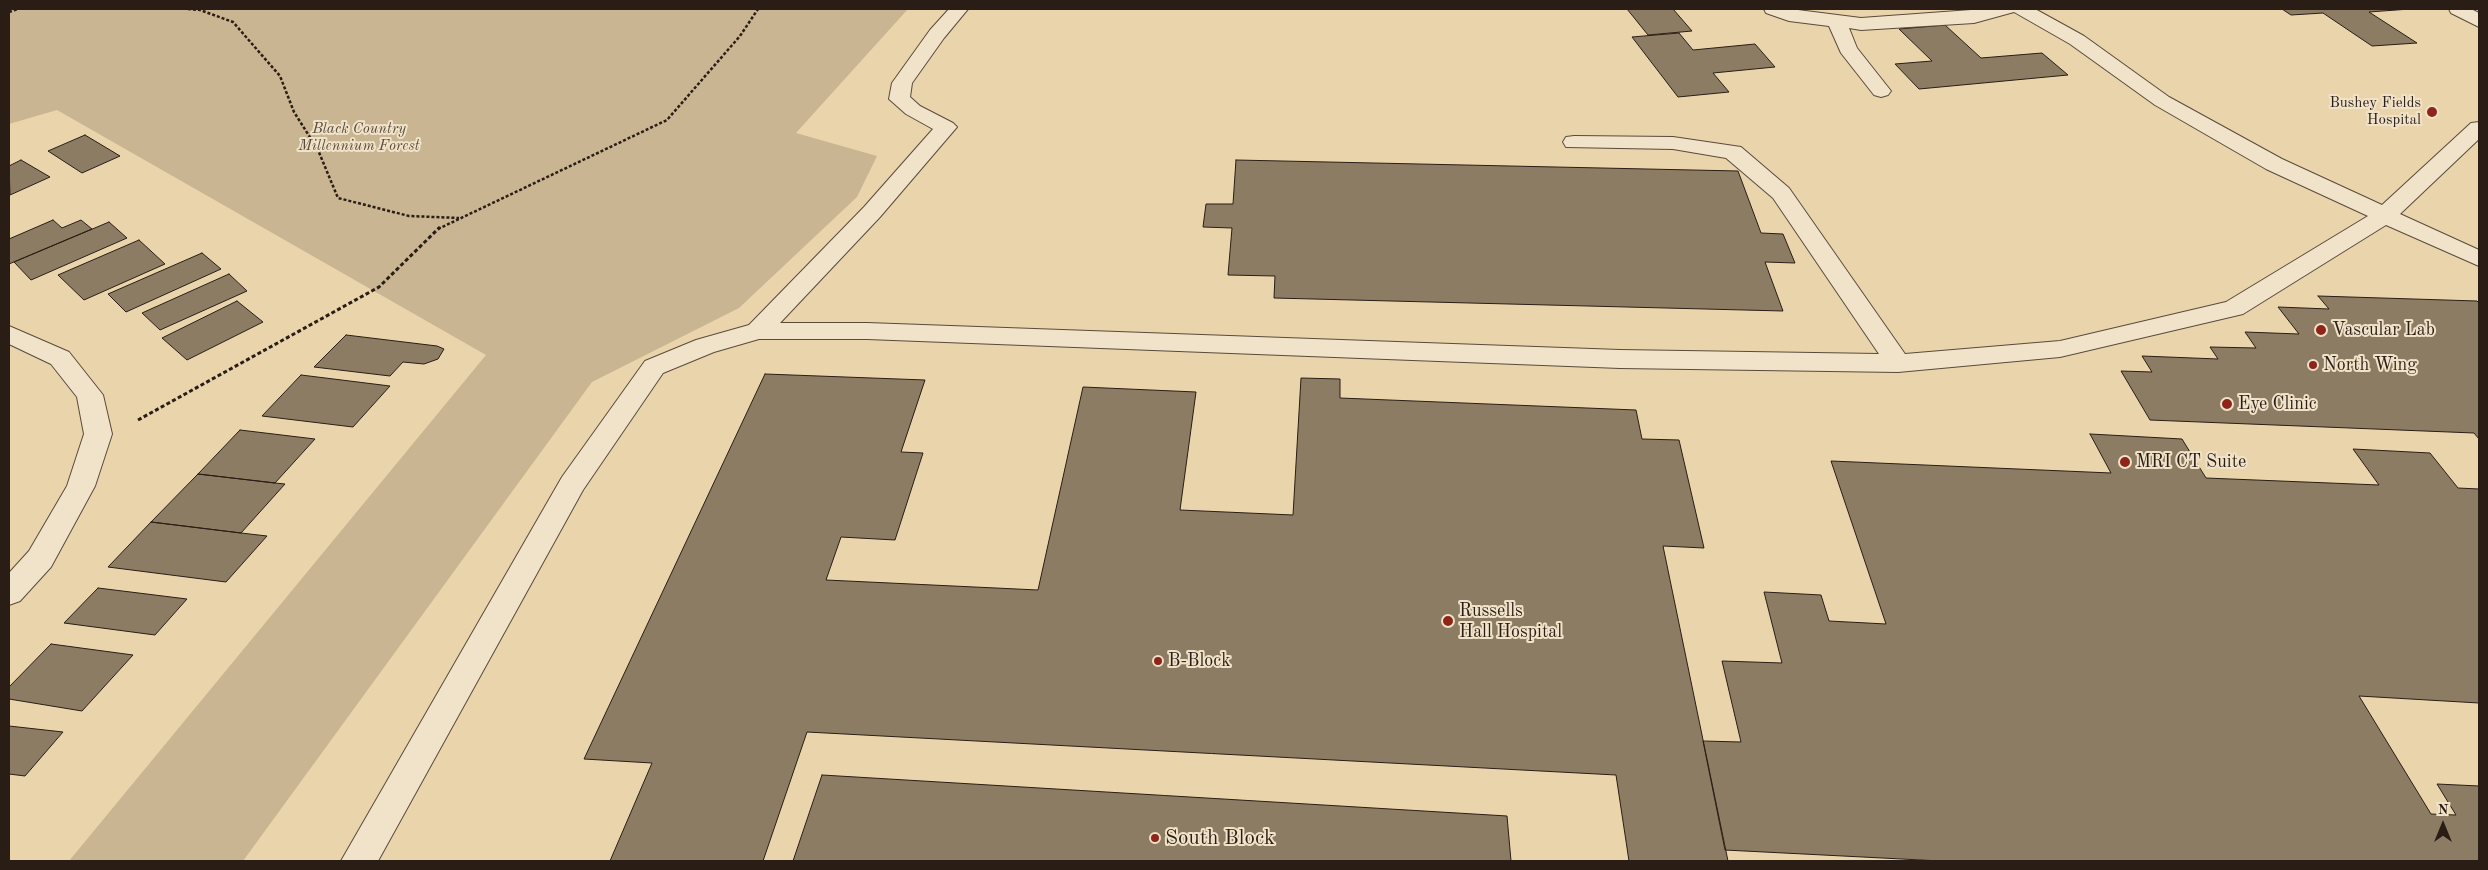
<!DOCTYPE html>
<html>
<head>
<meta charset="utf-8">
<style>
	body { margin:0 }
	#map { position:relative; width:2488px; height:870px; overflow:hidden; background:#ead4ac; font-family:"Old Standard TT",serif }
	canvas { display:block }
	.frame { position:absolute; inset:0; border:10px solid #291d15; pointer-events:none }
	.north { position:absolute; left:2418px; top:800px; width:50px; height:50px; -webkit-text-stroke:4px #f1e3c9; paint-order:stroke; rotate:0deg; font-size:14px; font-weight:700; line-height:20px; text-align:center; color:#291d15 }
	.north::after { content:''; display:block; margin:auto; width:18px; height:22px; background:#291d15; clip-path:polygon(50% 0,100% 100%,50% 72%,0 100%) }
</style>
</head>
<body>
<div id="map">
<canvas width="2488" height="870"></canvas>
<div class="frame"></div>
<div class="north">N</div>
</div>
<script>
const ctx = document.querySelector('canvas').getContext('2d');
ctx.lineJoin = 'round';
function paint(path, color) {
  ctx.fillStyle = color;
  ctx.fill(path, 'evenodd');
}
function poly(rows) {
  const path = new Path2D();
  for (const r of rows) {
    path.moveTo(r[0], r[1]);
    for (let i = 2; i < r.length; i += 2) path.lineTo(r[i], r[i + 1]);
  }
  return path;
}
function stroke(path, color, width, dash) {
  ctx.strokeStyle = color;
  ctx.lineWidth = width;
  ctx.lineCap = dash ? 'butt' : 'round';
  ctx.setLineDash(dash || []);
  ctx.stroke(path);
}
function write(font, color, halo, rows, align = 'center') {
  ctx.font = font + ' "Old Standard TT",serif';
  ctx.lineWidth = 4;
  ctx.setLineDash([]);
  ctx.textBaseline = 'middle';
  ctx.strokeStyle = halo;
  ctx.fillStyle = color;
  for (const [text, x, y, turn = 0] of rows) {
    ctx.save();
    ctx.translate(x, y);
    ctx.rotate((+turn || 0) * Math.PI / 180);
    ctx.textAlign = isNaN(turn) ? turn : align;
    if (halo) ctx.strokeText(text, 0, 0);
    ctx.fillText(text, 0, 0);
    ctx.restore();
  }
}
paint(poly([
	[9,9,908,9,796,133,877,156,857,197,739,308,592,382,243,861,69,861,486,355,57,110,9,124]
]), '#c9b592');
const building = poly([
	[1627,9,1673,9,1692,31,1648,35,1627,9],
	[2282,9,2410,9,2369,12,2417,43,2372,46,2323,13,2291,15,2282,9],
	[1945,25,1981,58,2042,53,2068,75,1919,89,1895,64,1932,61,1899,29,1945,25],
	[1679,33,1693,50,1755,44,1775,67,1713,73,1729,92,1678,97,1632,37,1679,33],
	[85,135,120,156,82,173,48,151,85,135],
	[21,160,50,177,10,195,9,166,21,160],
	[1236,160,1738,171,1761,233,1783,234,1795,263,1765,262,1783,311,1274,298,1275,276,1228,275,1232,228,1203,227,1206,204,1233,204,1236,160],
	[53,220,62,228,81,220,92,229,9,264,9,239,53,220],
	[109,222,127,238,31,280,14,262,109,222],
	[139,240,165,264,84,300,58,275,139,240],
	[202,253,221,269,126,312,108,294,202,253],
	[229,274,247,291,160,330,142,313,229,274],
	[2318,296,2477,301,2479,303,2479,439,2474,433,2150,420,2121,371,2152,372,2142,356,2218,359,2210,347,2256,348,2245,332,2299,334,2278,307,2329,309,2318,296],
	[237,301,263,322,187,360,162,338,237,301],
	[346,335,437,346,444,349,438,359,424,364,403,362,390,376,314,367,346,335],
	[765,374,925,380,901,452,923,453,895,540,841,537,826,580,1038,590,1083,387,1196,392,1180,510,1293,515,1301,378,1340,379,1340,398,1636,410,1642,439,1679,440,1704,548,1663,546,1728,861,1629,861,1616,775,807,732,763,861,610,861,652,763,584,759,765,374],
	[301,375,390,386,353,427,262,416,301,375],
	[240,430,315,439,275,483,198,474,240,430],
	[2090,434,2182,439,2206,478,2379,485,2353,449,2430,453,2458,488,2479,489,2479,703,2359,696,2431,814,2456,815,2437,784,2479,786,2479,861,1941,861,1725,850,1703,741,1741,742,1722,661,1782,663,1764,592,1821,595,1829,621,1886,624,1831,461,2111,473,2090,434],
	[198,474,275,483,285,484,241,533,151,522,198,474],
	[151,522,241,533,267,536,226,582,108,567,151,522],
	[98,588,187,599,155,635,64,623,98,588],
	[51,644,133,655,82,711,9,699,9,687,51,644],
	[9,726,63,732,25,776,9,774,9,726],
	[822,775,1507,816,1511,861,793,861,822,775]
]);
paint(building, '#8d7c64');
stroke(building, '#291d15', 1);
const service = poly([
	[949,9,968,9,944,38,912,83,910,97,920,106,953,123,957,127,880,217,780,323,867,323,1620,350,1879,354,1773,198,1726,158,1673,149,1566,147,1563,142,1566,137,1574,136,1673,137,1741,147,1789,188,1905,354,2060,341,2226,302,2368,216,2266,169,2155,105,2070,44,2014,12,1974,23,1861,30,1849,28,1857,48,1891,91,1888,95,1881,97,1874,95,1841,53,1829,26,1789,21,1766,13,1764,9,1790,9,1861,18,1985,9,2035,9,2084,36,2169,97,2282,159,2382,205,2471,123,2479,122,2479,139,2400,214,2479,250,2479,266,2386,225,2243,314,2060,357,1898,372,1620,368,867,339,759,339,714,352,663,373,583,490,378,861,341,861,562,477,645,361,696,340,749,325,864,207,933,129,906,114,889,99,892,83,930,30,949,9],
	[2449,9,2471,9,2479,13,2479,27,2451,13,2449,9]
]);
const minor = poly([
	[9,326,69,352,103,395,112,434,95,486,51,567,20,601,9,605,9,573,29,551,67,486,84,434,77,397,51,364,9,344,9,326]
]);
stroke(service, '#594b3b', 2);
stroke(minor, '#594b3b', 2);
stroke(poly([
	[188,9,200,10,233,22,280,76,294,112,318,150,338,198,409,216,459,218],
	[9,12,18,9],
	[438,229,667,120,740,36,758,9]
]), '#291d15', 2.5, [3, 2]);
stroke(poly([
	[138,420,379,287,440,227]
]), '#291d15', 3, [4, 2.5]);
paint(service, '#f1e3c9');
paint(minor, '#f1e3c9');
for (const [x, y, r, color] of [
	[2432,112,6,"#8f2418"],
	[2321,330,6,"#8f2418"],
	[2313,365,5,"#8f2418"],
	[2227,404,6,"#8f2418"],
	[2125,462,6,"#8f2418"],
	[1448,621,6,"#8f2418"],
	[1158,661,5,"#8f2418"],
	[1155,838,5,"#8f2418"]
]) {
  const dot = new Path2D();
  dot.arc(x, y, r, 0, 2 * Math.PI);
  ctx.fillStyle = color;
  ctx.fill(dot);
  stroke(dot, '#f1e3c9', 2);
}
write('15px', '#291d15', '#f1e3c9', [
	["Bushey Fields",2421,103],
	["Hospital",2421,120]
], 'right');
write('italic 15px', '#594b3a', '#f1e3c9', [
	["Black Country",359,129],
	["Millennium Forest",359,146]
]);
write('18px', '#291d15', '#f1e3c9', [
	["Vascular Lab",2332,330],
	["North Wing",2323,365],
	["Eye Clinic",2238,404],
	["MRI CT Suite",2136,462],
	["Russells",1459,611],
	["Hall Hospital",1459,632],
	["B-Block",1168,661]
], 'left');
write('21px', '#291d15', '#f1e3c9', [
	["South Block",1165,838]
], 'left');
</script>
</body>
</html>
